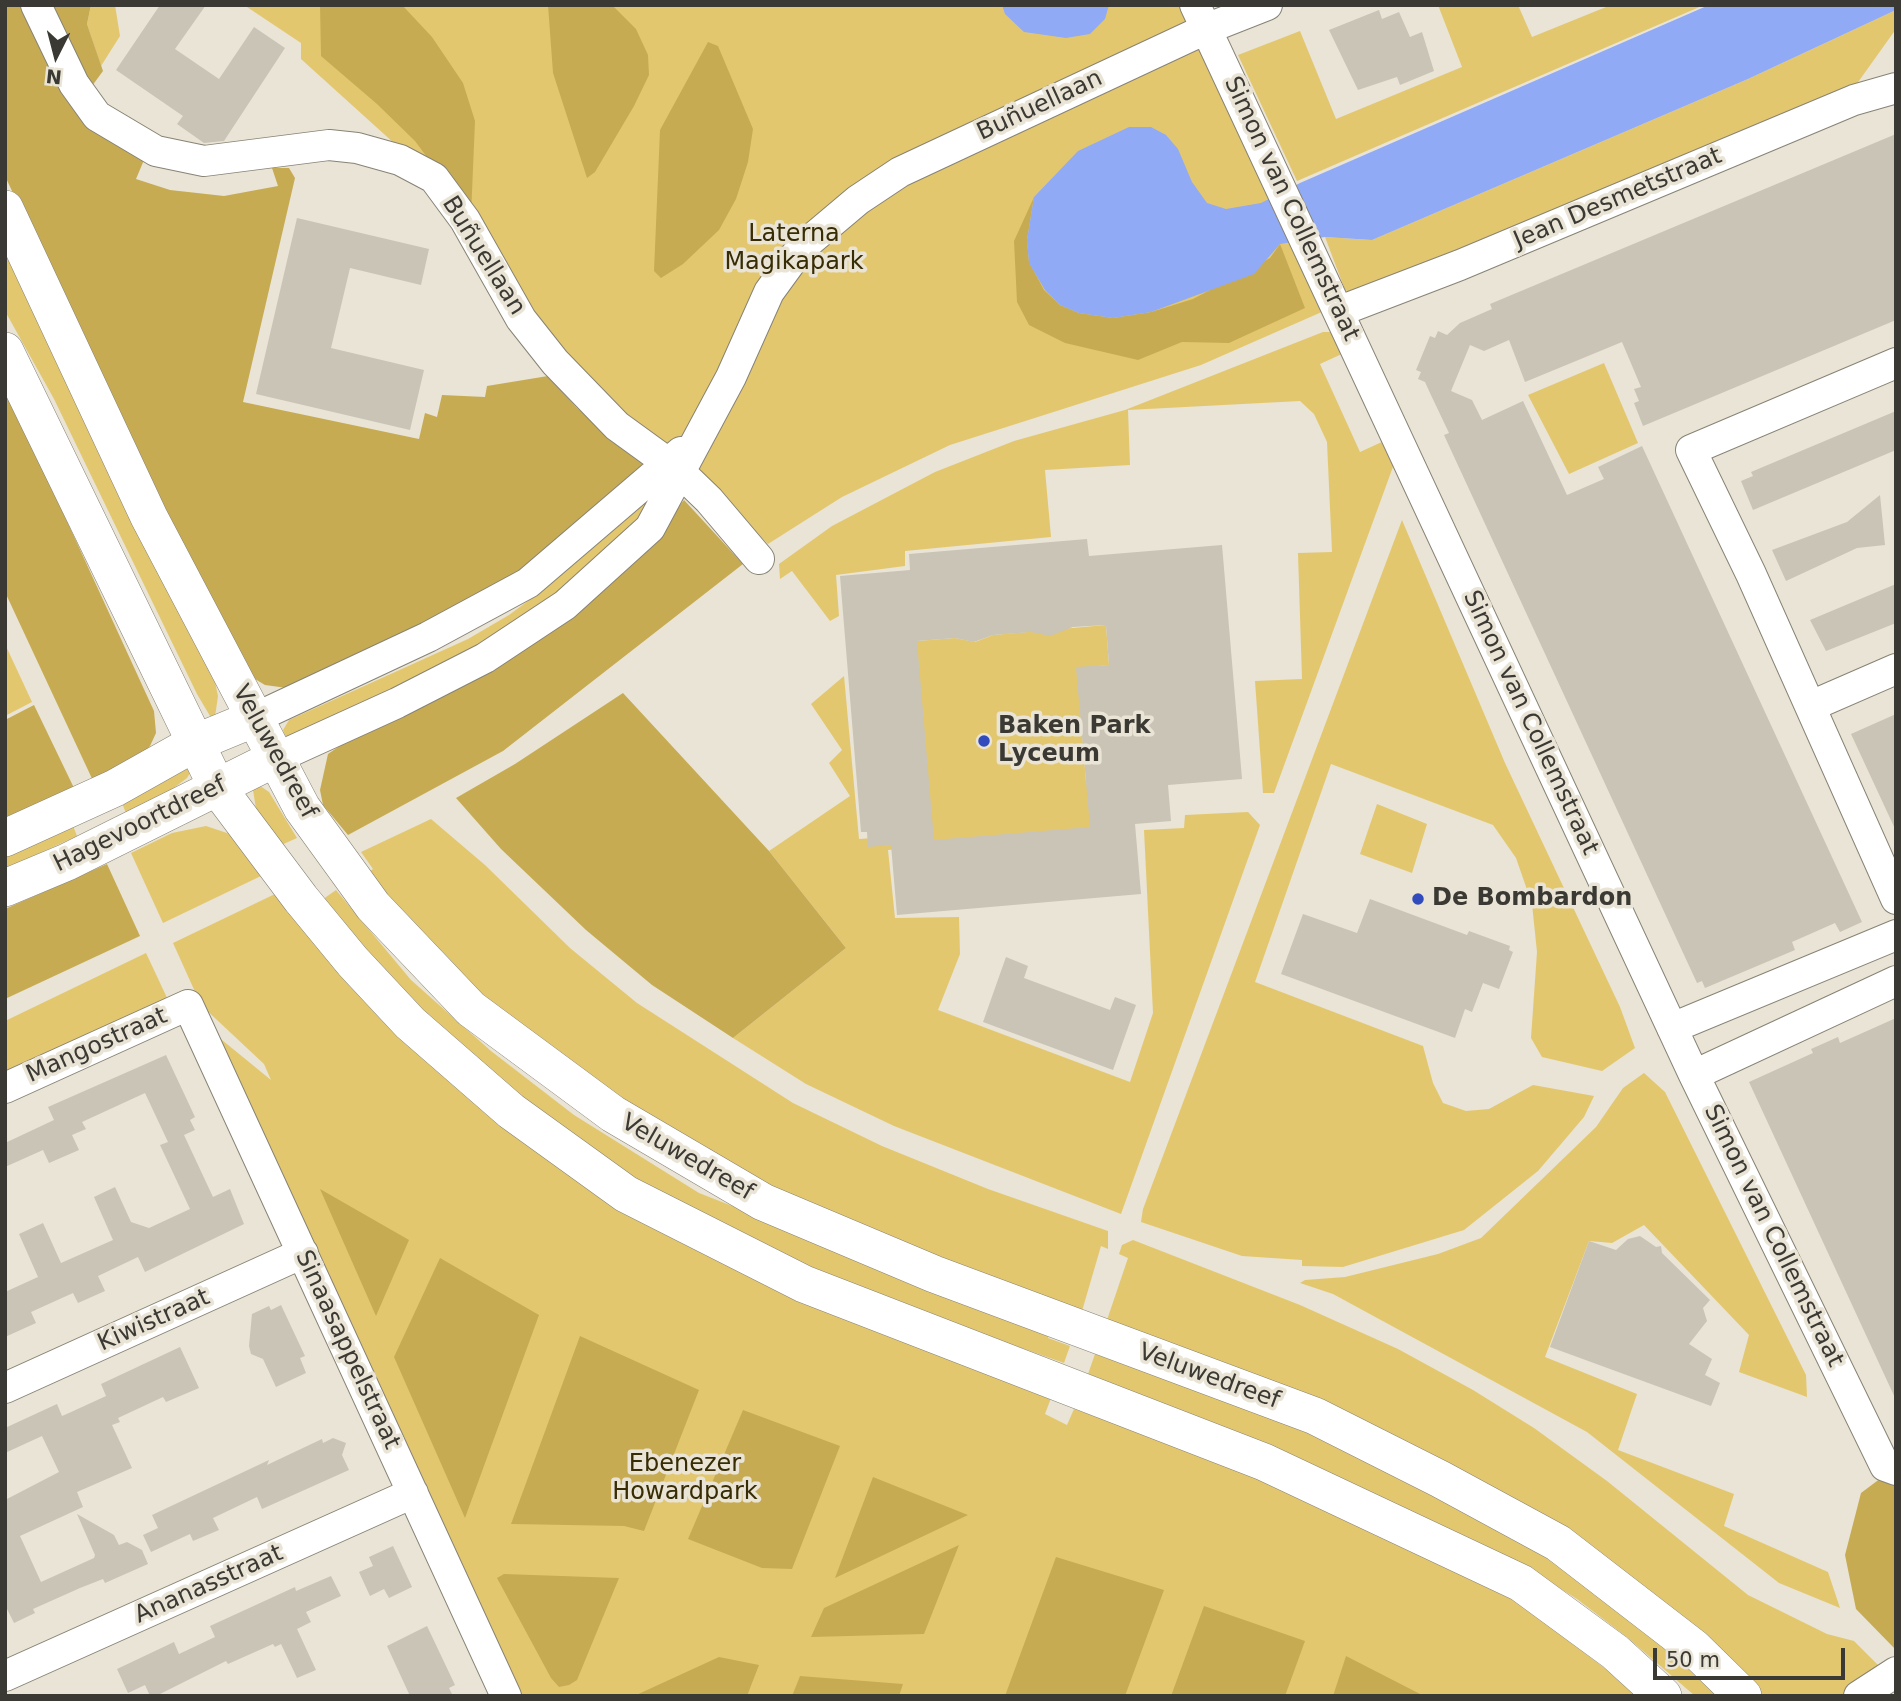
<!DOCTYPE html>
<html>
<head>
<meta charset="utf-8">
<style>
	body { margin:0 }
	#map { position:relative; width:1901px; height:1701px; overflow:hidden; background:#e9e4d5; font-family:"DejaVu Sans",sans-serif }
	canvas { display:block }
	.frame { position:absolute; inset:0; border:7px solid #3b3933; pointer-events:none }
	.north { position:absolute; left:21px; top:21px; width:70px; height:70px; -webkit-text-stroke:5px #e9e4d5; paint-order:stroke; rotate:186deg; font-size:19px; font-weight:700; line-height:28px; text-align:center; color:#3b3933 }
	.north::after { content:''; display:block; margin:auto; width:24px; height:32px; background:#3b3933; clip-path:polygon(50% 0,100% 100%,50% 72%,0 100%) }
	.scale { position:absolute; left:1653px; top:1648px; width:192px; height:32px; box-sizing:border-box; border:4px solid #3b3933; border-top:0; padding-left:9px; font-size:21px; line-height:24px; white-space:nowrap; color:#3b3933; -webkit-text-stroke:5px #e9e4d5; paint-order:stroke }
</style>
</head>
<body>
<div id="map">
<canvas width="1901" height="1701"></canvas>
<div class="frame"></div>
<div class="north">N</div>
<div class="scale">50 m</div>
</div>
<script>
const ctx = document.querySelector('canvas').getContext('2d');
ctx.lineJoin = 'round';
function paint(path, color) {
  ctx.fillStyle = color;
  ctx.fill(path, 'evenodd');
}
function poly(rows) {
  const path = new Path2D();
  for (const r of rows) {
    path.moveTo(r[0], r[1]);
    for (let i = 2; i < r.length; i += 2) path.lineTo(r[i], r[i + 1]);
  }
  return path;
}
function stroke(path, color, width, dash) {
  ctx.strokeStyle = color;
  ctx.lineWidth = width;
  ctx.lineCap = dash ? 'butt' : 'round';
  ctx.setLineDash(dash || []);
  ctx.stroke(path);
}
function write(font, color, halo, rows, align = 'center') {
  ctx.font = font + ' "DejaVu Sans",sans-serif';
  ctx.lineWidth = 7;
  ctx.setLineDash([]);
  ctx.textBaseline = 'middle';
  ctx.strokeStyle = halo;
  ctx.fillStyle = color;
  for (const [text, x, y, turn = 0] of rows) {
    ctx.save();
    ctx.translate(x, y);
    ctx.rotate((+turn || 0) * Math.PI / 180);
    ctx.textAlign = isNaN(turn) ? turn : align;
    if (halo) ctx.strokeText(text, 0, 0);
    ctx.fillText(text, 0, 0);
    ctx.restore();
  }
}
paint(poly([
	[91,5,115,5,120,36,101,66,87,24],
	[244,5,1180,5,1324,311,1201,365,950,445,842,497,768,544,691,470,605,408,451,219,395,144,301,59,301,43],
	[1438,5,1518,5,1532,37,1611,5,1704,5,1297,181,1238,55,1300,31,1336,119,1462,67],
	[1896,10,1896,29,1851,92,1744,132,1355,295,1345,290,1325,237,1372,240,1748,79],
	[5,235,213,672,218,696,215,717,210,716,197,694,54,399,5,311],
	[1323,332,1331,332,1344,353,1320,364,1360,452,1384,441,1394,464,1274,793,1263,793,1255,681,1302,679,1298,553,1332,552,1327,442,1314,414,1300,401,1128,410,1130,465,1045,470,1051,537,905,551,905,566,836,575,839,616,830,621,792,571,780,579,779,564,832,526,935,472,1014,441,1125,410],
	[1604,363,1638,443,1569,474,1528,395],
	[648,500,653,505,593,569,481,652,288,739,285,735,283,730,289,720,468,639,509,615,547,587],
	[1402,520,1505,763,1620,1007,1635,1048,1602,1071,1542,1057,1531,1038,1537,952,1532,904,1516,858,1493,825,1331,764,1255,982,1423,1046,1433,1083,1443,1103,1466,1111,1489,1109,1533,1085,1594,1096,1584,1117,1538,1171,1464,1230,1343,1267,1302,1266,1302,1260,1242,1256,1141,1222,1143,1209],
	[1106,625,1109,665,1077,668,1086,782,1100,830,888,850,895,918,959,917,960,954,938,1010,1130,1082,1153,1013,1144,830,1184,828,1185,815,1248,812,1260,825,1121,1214,894,1126,806,1084,733,1038,846,948,769,851,850,796,829,763,842,750,811,704,844,676,859,839,903,836,917,641,955,638,975,642,993,635],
	[5,644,32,702,5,716],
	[190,768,192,770,187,778,171,790,126,813,119,796,181,769],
	[256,783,269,792,297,838,279,846,257,815,252,784],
	[1377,804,1427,824,1412,873,1360,854],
	[70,818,77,836,5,869,5,847],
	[431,819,485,865,570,948,637,1003,793,1103,882,1146,988,1189,1108,1231,1108,1249,1101,1246,1082,1311,852,1230,664,1132,519,1030,463,978,366,874,373,869,361,852],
	[206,826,230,834,261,876,163,923,131,853,172,833],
	[336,890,411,980,491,1051,574,1115,699,1193,1050,1330,1048,1338,1070,1346,1064,1363,812,1274,614,1167,456,1049,319,902],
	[275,894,288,913,295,909,477,1100,1051,1398,1045,1414,1067,1425,1074,1409,1247,1469,1510,1596,1641,1696,518,1696,211,1031,271,1080,264,1064,201,1005,173,943],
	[146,953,169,1002,5,1077,5,1021],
	[1644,1073,1665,1092,1806,1375,1807,1397,1739,1372,1749,1335,1644,1225,1612,1243,1589,1241,1545,1357,1637,1394,1618,1450,1734,1494,1724,1526,1828,1572,1840,1608,1779,1583,1587,1432,1333,1294,1300,1283,1305,1280,1345,1277,1438,1254,1481,1238,1596,1127,1623,1088],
	[1133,1240,1300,1305,1398,1349,1473,1390,1534,1428,1607,1481,1748,1595,1827,1634,1854,1641,1879,1666,1843,1696,1762,1696,1699,1637,1107,1320,1128,1258,1119,1254,1122,1245],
	[1095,1354,1318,1434,1579,1573,1727,1696,1695,1696,1628,1638,1577,1599,1532,1571,1088,1374]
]), '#e3c76f');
paint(poly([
	[5,5,25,5,99,134,144,160,136,179,170,190,224,196,278,186,272,168,289,168,295,178,243,402,419,439,425,413,437,417,442,395,485,397,487,386,548,376,577,408,648,468,581,532,442,621,287,688,265,685,245,673,104,388,5,176],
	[49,5,91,5,87,24,103,71,92,86],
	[320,5,402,5,432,37,463,83,475,121,471,216,415,141,377,104,321,56],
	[548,5,612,5,636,29,648,55,649,75,634,106,595,172,587,178,553,73],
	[708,42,718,46,753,129,748,162,736,199,719,230,683,264,661,278,654,271,660,130],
	[1034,197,1027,240,1029,262,1044,290,1060,305,1079,313,1113,318,1151,312,1193,299,1270,258,1280,244,1305,308,1229,343,1182,342,1138,360,1065,343,1029,325,1017,302,1014,241],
	[5,386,154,711,156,733,150,746,134,763,95,785,5,592],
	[684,500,743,564,503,751,348,835,323,805,320,790,328,754,669,519],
	[623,693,769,851,846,948,733,1038,652,985,586,930,501,849,456,798,515,764],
	[34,705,74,788,5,830,5,720],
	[107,864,140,936,5,999,5,909],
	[320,1189,409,1240,376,1316],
	[440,1258,539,1315,465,1518,394,1357],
	[580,1336,699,1390,644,1531,624,1526,511,1524],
	[743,1410,840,1446,792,1569,762,1568,688,1539],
	[873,1477,968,1515,835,1578],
	[1881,1478,1896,1483,1896,1650,1856,1609,1845,1555,1861,1493],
	[959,1545,924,1634,811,1637,824,1608],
	[1056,1557,1164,1590,1125,1696,1005,1696],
	[504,1574,619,1578,577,1680,569,1685,559,1687,551,1678,497,1578],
	[1204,1606,1305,1641,1285,1696,1171,1696],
	[1346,1656,1424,1696,1333,1696],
	[719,1657,759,1665,747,1696,634,1696],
	[800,1676,903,1684,899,1696,792,1696]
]), '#c7ab53');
paint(poly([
	[1002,5,1109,5,1105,19,1090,34,1066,38,1024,32,1005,14],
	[1709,5,1896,5,1896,10,1748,79,1372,240,1325,237,1280,244,1254,274,1151,312,1113,318,1079,313,1060,305,1045,290,1029,263,1027,240,1034,197,1078,151,1129,127,1151,127,1166,135,1178,149,1192,182,1207,203,1226,209,1261,203,1300,183]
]), '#90aaf5');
paint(poly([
	[160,5,206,5,175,49,219,79,254,27,285,48,224,141,204,143,177,124,183,116,116,70],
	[1379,10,1382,19,1399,12,1410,37,1422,32,1434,71,1400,85,1397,77,1358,90,1329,30],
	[1896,134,1896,320,1643,426,1634,403,1639,401,1634,389,1641,387,1622,342,1525,382,1509,340,1484,351,1470,345,1451,391,1472,400,1482,420,1523,401,1567,495,1604,479,1598,467,1642,446,1862,922,1840,932,1835,923,1792,942,1795,950,1705,988,1702,981,1697,983,1444,435,1449,433,1430,393,1425,382,1418,379,1421,372,1416,370,1430,336,1435,338,1438,331,1447,335,1460,323,1492,309,1490,304],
	[297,218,429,249,421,285,350,268,331,348,424,370,410,430,256,394],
	[1896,411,1896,450,1753,510,1741,481,1753,476,1751,472],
	[1880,495,1885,545,1857,548,1786,581,1772,550,1847,522],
	[1087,539,1089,556,1222,545,1242,779,1168,785,1171,821,1135,824,1141,894,897,915,891,845,868,847,867,832,861,832,840,576,910,570,909,554],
	[1106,625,1109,665,1076,667,1090,827,934,840,917,641,955,638,974,642,993,635,1031,632,1050,636,1073,627],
	[1896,584,1896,623,1826,651,1810,620],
	[1896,714,1896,831,1851,734],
	[1370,899,1467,935,1469,931,1510,946,1509,950,1513,952,1499,989,1483,983,1472,1012,1465,1009,1455,1038,1281,974,1303,914,1357,933],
	[1006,957,1028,966,1024,978,1110,1010,1115,997,1136,1005,1113,1070,983,1022],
	[1896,1018,1896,1400,1749,1082,1813,1053,1811,1049,1838,1037,1840,1043],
	[166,1055,195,1117,190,1120,195,1130,184,1135,213,1197,230,1189,244,1224,145,1272,138,1257,98,1276,105,1291,78,1303,73,1293,31,1312,36,1323,5,1337,5,1292,38,1277,19,1234,43,1223,61,1263,113,1240,94,1197,115,1187,131,1222,149,1228,190,1209,160,1145,168,1142,145,1093,82,1122,86,1129,72,1135,79,1150,49,1163,43,1150,5,1167,5,1143,54,1120,48,1107],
	[1640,1236,1656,1247,1661,1246,1662,1253,1710,1300,1703,1308,1707,1321,1689,1344,1712,1359,1705,1375,1720,1383,1711,1406,1550,1347,1589,1241,1616,1250,1628,1239],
	[281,1305,305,1356,300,1358,306,1373,276,1387,263,1359,251,1354,249,1346,252,1314,269,1306,271,1310],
	[180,1347,199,1388,166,1402,163,1397,118,1418,120,1422,112,1425,132,1468,77,1492,83,1507,20,1536,41,1582,94,1558,95,1555,77,1514,114,1535,119,1545,127,1542,142,1550,148,1564,105,1583,103,1579,80,1588,33,1609,35,1613,14,1623,5,1605,5,1500,59,1472,42,1436,5,1453,5,1428,57,1404,62,1416,69,1413,106,1396,101,1384],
	[333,1438,346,1443,342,1455,349,1470,262,1509,257,1497,213,1518,219,1530,193,1541,190,1534,151,1552,143,1535,158,1528,152,1515,269,1460,267,1465,322,1439,323,1443],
	[393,1546,412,1587,389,1598,384,1589,370,1596,359,1572,373,1566,369,1557],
	[331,1576,341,1596,306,1612,311,1622,297,1629,316,1670,297,1678,281,1644,275,1647,273,1644,228,1664,226,1661,156,1696,150,1696,145,1685,128,1693,117,1669,174,1642,179,1654,215,1637,210,1626,295,1587,296,1591],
	[427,1626,455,1685,449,1688,453,1696,410,1696,387,1646]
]), '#c9c4b5');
const minor = poly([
	[36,5,74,84,97,116,156,151,204,161,329,145,357,148,400,160,434,178,465,220,521,319,555,362,617,426,679,471,709,500,759,559],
	[1195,5,1694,1075,1885,1466,1896,1470],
	[1340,311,1460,265,1854,100,1896,88],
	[1896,363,1691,450,1751,574,1896,899],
	[1811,706,1896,669],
	[253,719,428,637,528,583,681,452],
	[274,759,397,703,485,658,565,605,650,528,731,377,769,292,801,248,858,200,900,172,1206,29,1267,5],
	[1672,1028,1896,935],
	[1694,1075,1896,981],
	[5,1088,188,1005,506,1696],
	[5,1388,303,1253],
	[5,1676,413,1493],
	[1859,1696,1896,1672]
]);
const major = poly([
	[5,209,149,517,302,808,373,906,471,1009,613,1114,763,1202,934,1274,1315,1416,1440,1479,1558,1543,1694,1648,1743,1696],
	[5,351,217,787,301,899,353,962,410,1023,511,1111,626,1194,804,1284,1264,1462,1521,1583,1615,1652,1663,1696],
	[5,838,115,788,195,743,253,719],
	[5,888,67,862,274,759]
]);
stroke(minor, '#878375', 32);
stroke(major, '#878375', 38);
stroke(minor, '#fff', 30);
stroke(major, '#fff', 37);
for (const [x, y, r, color] of [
	[984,741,7,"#324bbc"],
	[1418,899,7,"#324bbc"]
]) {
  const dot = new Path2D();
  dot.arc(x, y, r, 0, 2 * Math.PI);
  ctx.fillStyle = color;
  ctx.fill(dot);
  stroke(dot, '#e9e4d5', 2.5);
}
write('24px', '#3b3933', '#e9e4d5', [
	["Buñuellaan",1040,106,-25],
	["Jean Desmetstraat",1618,199,-23],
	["Simon van Collemstraat",1291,209,65],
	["Buñuellaan",483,256,58],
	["Simon van Collemstraat",1530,723,65],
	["Veluwedreef",274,752,61],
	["Hagevoortdreef",140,825,-26],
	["Mangostraat",97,1046,-24],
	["Veluwedreef",687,1158,30],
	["Simon van Collemstraat",1773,1236,64],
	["Kiwistraat",154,1321,-24],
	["Sinaasappelstraat",347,1350,65],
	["Veluwedreef",1209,1377,20],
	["Ananasstraat",209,1585,-24]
]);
write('24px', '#372c04', '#e9e4d5', [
	["Laterna",794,235],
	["Magikapark",794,263],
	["Ebenezer",685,1465],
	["Howardpark",685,1493]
]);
write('bold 24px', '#3b3933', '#e9e4d5', [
	["Baken Park",998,727],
	["Lyceum",998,755],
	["De Bombardon",1432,899]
], 'left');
</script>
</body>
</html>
